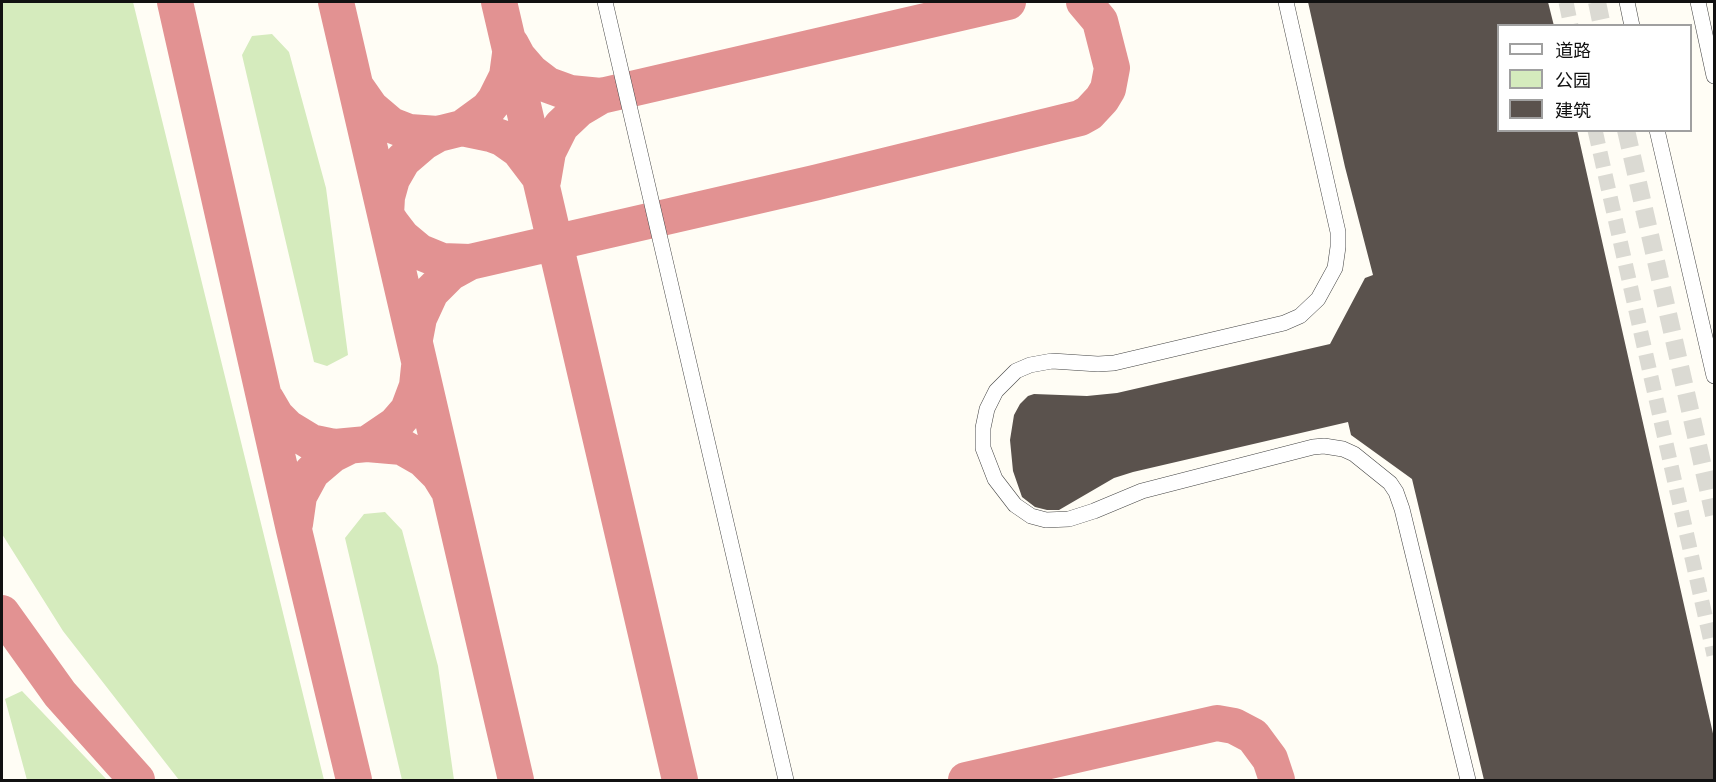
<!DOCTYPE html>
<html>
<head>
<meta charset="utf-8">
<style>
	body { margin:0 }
	#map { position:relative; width:1716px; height:782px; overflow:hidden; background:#fffdf5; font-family:Georgia,"Noto Sans SC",serif }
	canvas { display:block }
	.frame { position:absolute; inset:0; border:3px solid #111; pointer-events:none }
	.legend { position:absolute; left:1497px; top:24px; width:195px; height:108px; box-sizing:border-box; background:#fff; border:2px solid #a0a0a0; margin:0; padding:8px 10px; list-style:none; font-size:18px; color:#111 }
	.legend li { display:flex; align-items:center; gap:12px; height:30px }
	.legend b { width:30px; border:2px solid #a0a0a0 }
</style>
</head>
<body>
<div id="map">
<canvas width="1716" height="782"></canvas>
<div class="frame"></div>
<ul class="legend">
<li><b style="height:8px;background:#fff"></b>道路</li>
<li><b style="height:16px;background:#d5ebbd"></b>公园</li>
<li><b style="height:16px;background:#5a524d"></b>建筑</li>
</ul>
</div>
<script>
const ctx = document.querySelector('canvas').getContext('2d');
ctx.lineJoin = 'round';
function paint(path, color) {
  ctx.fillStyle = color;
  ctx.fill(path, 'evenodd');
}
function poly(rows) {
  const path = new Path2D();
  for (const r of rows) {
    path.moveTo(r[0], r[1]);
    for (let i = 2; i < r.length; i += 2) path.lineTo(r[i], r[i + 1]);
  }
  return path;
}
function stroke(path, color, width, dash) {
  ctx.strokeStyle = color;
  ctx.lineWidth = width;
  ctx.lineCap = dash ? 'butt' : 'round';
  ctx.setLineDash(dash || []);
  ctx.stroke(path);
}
paint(poly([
	[2,2,133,2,324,780,179,780,63,631,2,534],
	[272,34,289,52,326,188,348,355,327,366,314,362,242,55,252,36],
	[385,512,402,530,438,666,454,780,402,780,345,538,364,514],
	[22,691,107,780,27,780,5,699]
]), '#d5ebbd');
stroke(poly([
	[175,2,294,530,354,780],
	[336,2,516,780],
	[499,2,680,780],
	[511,44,518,57,531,72,548,85,570,93,601,96],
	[357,88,371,108,391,125,409,132,438,134],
	[462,128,488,109,495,100,507,76,510,54],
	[543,181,548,152,561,126,579,109,601,96,1008,2],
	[470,262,442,261,420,252,402,237,392,224,386,215,387,197,392,179,403,160,424,142,438,134,462,128,491,134,502,138,519,150,538,175],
	[415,339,419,318,431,292,450,273,470,262,814,183,1080,118,1089,113,1102,99,1108,89,1112,68,1100,21,1084,2],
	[266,399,276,416,288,428,311,442,335,447,367,444,402,447,423,459,439,475,447,488],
	[367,444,395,425,408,410,417,386,419,367],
	[295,524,299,496,312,472,332,455,348,447],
	[2,613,60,694,137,780],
	[966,780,1217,723,1234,726,1253,736,1270,759,1277,780]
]), '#e29292', 36);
paint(poly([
	[1308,2,1548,2,1554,26,1498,26,1498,130,1577,130,1714,738,1714,780,1484,780,1412,479,1351,435,1348,422,1133,472,1114,478,1059,510,1047,510,1035,507,1022,497,1013,471,1010,440,1014,415,1020,404,1028,396,1034,394,1087,396,1117,393,1330,344,1365,278,1373,275,1345,167]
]), '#5a524d');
stroke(poly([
	[1566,2,1571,26],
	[1595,130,1714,655]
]), '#dbdad3', 15, [15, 8]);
stroke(poly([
	[1597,2,1602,26],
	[1626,130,1714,515]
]), '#dbdad3', 18, [18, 9]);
const minor = poly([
	[605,2,786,780],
	[1286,2,1338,232,1338,247,1335,268,1318,299,1300,316,1284,323,1114,363,1098,364,1052,361,1030,365,1016,371,996,391,987,409,983,428,983,448,995,479,1015,505,1031,516,1046,520,1069,519,1094,511,1142,491,1313,447,1324,446,1343,449,1354,454,1390,483,1396,492,1402,509,1468,780],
	[1627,2,1632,26],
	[1698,2,1714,76],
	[1657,130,1714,376]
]);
stroke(minor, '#444', 16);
stroke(minor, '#fff', 15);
</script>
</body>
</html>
